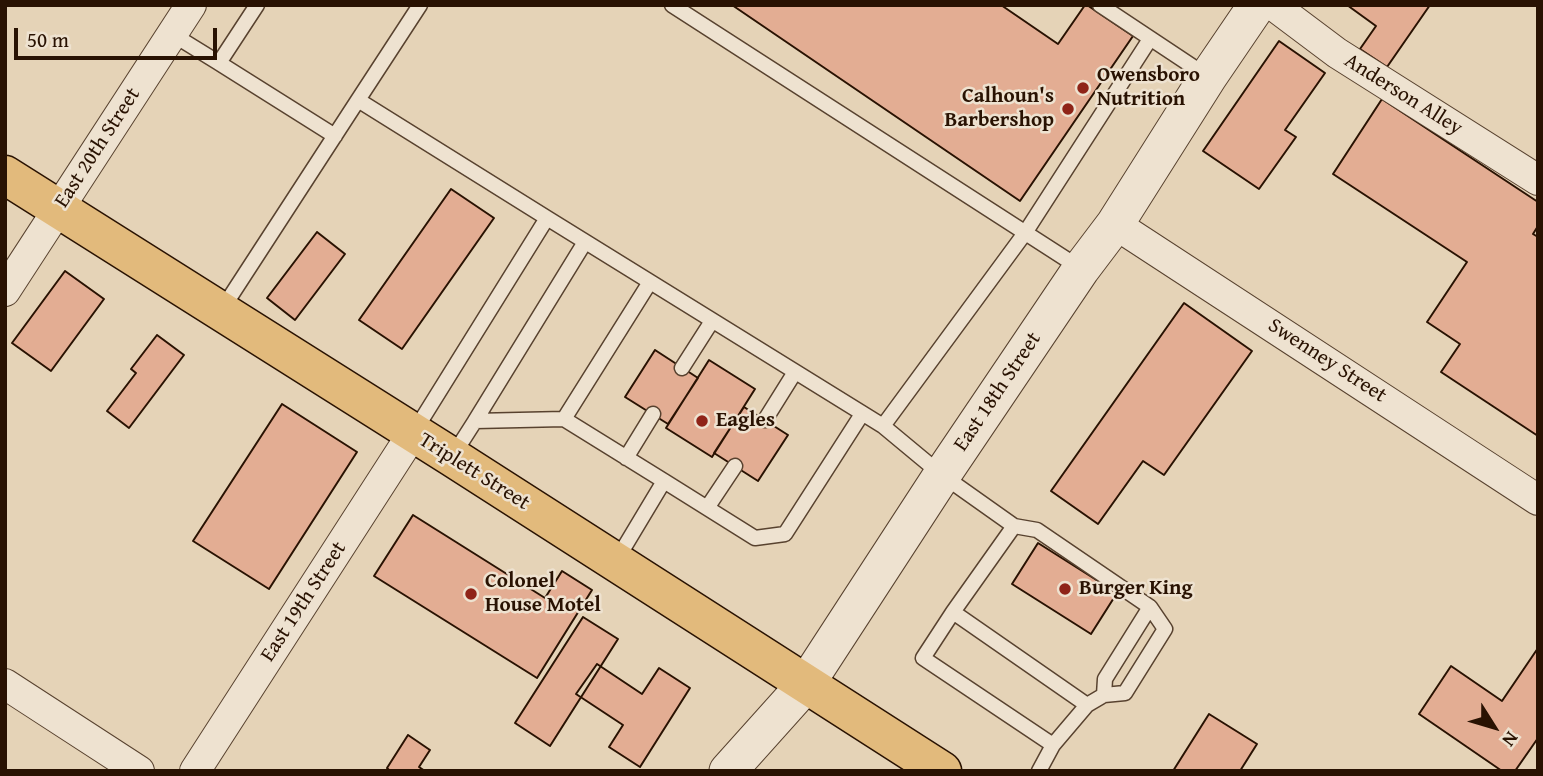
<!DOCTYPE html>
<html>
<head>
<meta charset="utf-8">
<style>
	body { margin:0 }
	#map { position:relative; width:1543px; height:776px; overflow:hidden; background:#e5d3b7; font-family:"Gentium Book Plus",serif }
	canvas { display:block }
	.frame { position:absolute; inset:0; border:7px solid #291202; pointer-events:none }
	.north { position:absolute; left:1459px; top:692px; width:70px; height:70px; -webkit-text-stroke:5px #eee2d0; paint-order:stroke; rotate:127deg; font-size:19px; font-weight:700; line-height:28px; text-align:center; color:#291202 }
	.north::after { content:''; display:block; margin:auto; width:24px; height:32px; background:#291202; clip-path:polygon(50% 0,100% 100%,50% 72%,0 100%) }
	.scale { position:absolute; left:14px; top:28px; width:203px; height:32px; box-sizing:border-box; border:4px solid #291202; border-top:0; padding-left:9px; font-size:21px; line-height:24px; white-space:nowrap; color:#291202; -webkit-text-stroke:5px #eee2d0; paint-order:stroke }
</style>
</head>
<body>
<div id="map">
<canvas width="1543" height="776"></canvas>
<div class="frame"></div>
<div class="north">N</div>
<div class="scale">50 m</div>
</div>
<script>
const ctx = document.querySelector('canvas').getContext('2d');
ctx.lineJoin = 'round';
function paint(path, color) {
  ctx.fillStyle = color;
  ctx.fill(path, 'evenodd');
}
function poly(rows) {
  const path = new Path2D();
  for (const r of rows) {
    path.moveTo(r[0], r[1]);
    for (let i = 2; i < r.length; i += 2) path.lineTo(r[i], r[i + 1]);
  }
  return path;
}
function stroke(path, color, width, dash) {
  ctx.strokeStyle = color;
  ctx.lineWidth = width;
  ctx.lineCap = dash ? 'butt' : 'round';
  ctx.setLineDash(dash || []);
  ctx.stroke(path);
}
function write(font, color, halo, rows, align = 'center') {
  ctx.font = font + ' "Gentium Book Plus",serif';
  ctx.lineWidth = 5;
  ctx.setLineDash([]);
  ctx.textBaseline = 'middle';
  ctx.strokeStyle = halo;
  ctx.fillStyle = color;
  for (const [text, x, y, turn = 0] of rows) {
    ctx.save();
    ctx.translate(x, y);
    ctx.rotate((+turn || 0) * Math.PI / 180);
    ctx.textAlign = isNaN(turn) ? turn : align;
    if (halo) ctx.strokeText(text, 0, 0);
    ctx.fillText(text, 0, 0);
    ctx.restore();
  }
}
const building = poly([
	[732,5,1001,5,1058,44,1085,5,1087,5,1133,36,1020,201,732,5],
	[1347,5,1430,5,1387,67,1360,49,1376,26,1347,5],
	[1279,41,1325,73,1285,130,1296,137,1259,189,1203,151,1279,41],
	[1382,99,1538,202,1538,226,1533,234,1538,237,1538,436,1441,372,1460,344,1427,322,1467,262,1333,174,1382,99],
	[451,189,494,218,402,349,359,320,451,189],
	[317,232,345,254,295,320,267,298,317,232],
	[65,271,104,299,51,371,12,343,65,271],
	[1184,303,1252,351,1164,475,1143,461,1098,524,1051,491,1184,303],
	[157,335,184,355,129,428,107,411,136,373,131,369,157,335],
	[655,350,698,378,668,424,625,397,655,350],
	[709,360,755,389,712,457,666,428,709,360],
	[282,404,357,452,269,589,193,541,282,404],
	[744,407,788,435,758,481,714,453,744,407],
	[413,515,545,598,562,571,592,590,537,678,374,576,413,515],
	[1038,543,1117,593,1091,634,1012,584,1038,543],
	[583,617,618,639,550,746,515,723,583,617],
	[1538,648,1538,738,1515,771,1502,771,1419,714,1451,666,1502,701,1538,648],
	[597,664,642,694,659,668,690,688,640,767,609,747,623,725,576,694,597,664],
	[1209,714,1257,744,1240,771,1173,771,1209,714],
	[408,735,430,750,419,767,425,771,390,771,387,768,408,735]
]);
paint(building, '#e3ad93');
stroke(building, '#291202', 2);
const service = poly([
	[257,5,219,63,335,136],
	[672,5,1080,268],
	[1100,5,1207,76],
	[172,34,219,63],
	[547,218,883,426,942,475,1014,526,953,612,1087,705,1053,745,1039,771],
	[650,282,564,419,664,481],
	[221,311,358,100],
	[682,368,712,321],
	[765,420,795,372],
	[475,421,585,242],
	[883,426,1025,233,1150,39],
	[414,432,547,218,358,100,420,5],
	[452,457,475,421,564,419],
	[626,458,653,414],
	[707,508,735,466],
	[1014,526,1037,530,1150,607,1105,679,1104,695,1087,705],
	[616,561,664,481,755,538,785,534,862,414],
	[953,612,923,658,1053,745],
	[1104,695,1125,693,1165,629,1150,607]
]);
const minor = poly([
	[1273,5,1337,53,1538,180],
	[1115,224,1538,500],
	[5,291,191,5],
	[5,684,139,771],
	[195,771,413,433]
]);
const tertiary = poly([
	[728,771,806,684,942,475,1081,269,1115,224,1208,77,1257,5]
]);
const primary = poly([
	[5,175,452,457,942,771]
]);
stroke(service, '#58422f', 17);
stroke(minor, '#58422f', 32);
stroke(tertiary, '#58422f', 39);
stroke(primary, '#291202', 41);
stroke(service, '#eee2d0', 14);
stroke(minor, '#eee2d0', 30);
stroke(tertiary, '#eee2d0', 37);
stroke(primary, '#e2ba7c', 38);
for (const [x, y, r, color] of [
	[1083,88,7,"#8f2418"],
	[1068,109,7,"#8f2418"],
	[702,421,7,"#8f2418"],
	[1065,589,7,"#8f2418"],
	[471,594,7,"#8f2418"]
]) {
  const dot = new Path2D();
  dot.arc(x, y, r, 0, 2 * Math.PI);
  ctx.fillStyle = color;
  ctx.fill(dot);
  stroke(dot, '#eee2d0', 2.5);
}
write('bold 21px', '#291202', '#eee2d0', [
	["Owensboro",1097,76],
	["Nutrition",1097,100],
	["Calhoun's",1054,97,"right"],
	["Barbershop",1054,121,"right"],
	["Eagles",716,421],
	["Colonel",485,582],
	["House Motel",485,606],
	["Burger King",1079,589]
], 'left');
write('21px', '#291202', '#eee2d0', [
	["Anderson Alley",1403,95,32],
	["East 20th Street",98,148,-57],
	["Swenney Street",1327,361,33],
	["East 18th Street",998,392,-56],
	["Triplett Street",474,472,32],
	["East 19th Street",304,602,-57]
]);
</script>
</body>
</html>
